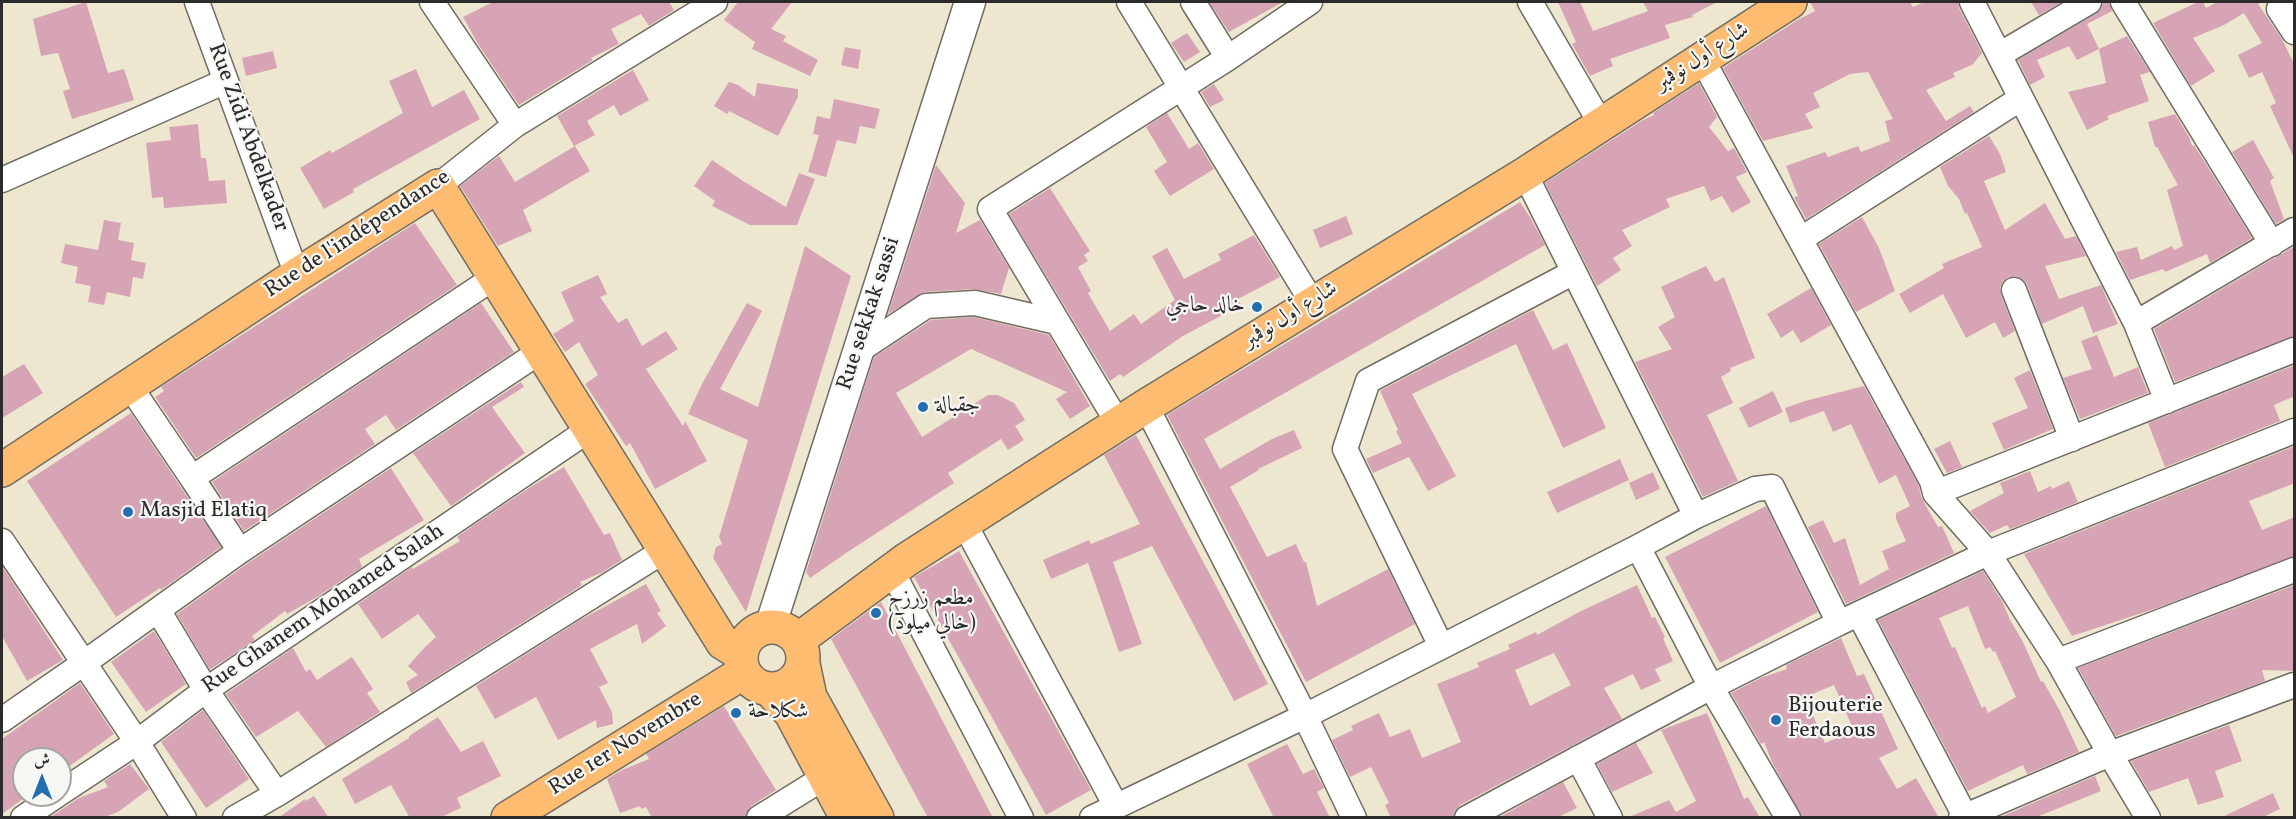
<!DOCTYPE html>
<html>
<head>
<meta charset="utf-8">
<style>
	body { margin:0 }
	#map { position:relative; width:2296px; height:819px; overflow:hidden; background:#eee7cf; font-family:Vollkorn,Amiri,serif }
	canvas { display:block }
	.frame { position:absolute; inset:0; border:3px solid #2b2b2b; pointer-events:none }
	.north { position:absolute; left:12px; top:747px; width:60px; height:60px; box-sizing:border-box; background:#f6f6f2; border:2px solid #a5a5a2; border-radius:50%; rotate:0deg; font-size:16px; font-weight:700; line-height:24px; text-align:center; color:#2b2b2b }
	.north::after { content:''; display:block; margin:auto; width:21px; height:27px; background:#1f6fb2; clip-path:polygon(50% 0,100% 100%,50% 72%,0 100%) }
</style>
</head>
<body>
<div id="map">
<canvas width="2296" height="819"></canvas>
<div class="frame"></div>
<div class="north">ش</div>
</div>
<script>
const ctx = document.querySelector('canvas').getContext('2d');
ctx.lineJoin = 'round';
function paint(path, color) {
  ctx.fillStyle = color;
  ctx.fill(path, 'evenodd');
}
function poly(rows) {
  const path = new Path2D();
  for (const r of rows) {
    if (r.length === 3) {
      path.moveTo(r[0] + r[2], r[1]);
      path.arc(r[0], r[1], r[2], 0, 2 * Math.PI);
      continue;
    }
    path.moveTo(r[0], r[1]);
    for (let i = 2; i < r.length; i += 2) path.lineTo(r[i], r[i + 1]);
  }
  return path;
}
function stroke(path, color, width, dash) {
  ctx.strokeStyle = color;
  ctx.lineWidth = width;
  ctx.lineCap = dash ? 'butt' : 'round';
  ctx.setLineDash(dash || []);
  ctx.stroke(path);
}
function write(font, color, halo, rows, align = 'center') {
  ctx.font = font + ' Vollkorn,Amiri,serif';
  ctx.lineWidth = 4.5;
  ctx.setLineDash([]);
  ctx.textBaseline = 'middle';
  ctx.strokeStyle = halo;
  ctx.fillStyle = color;
  for (const [text, x, y, turn = 0] of rows) {
    ctx.save();
    ctx.translate(x, y);
    ctx.rotate((+turn || 0) * Math.PI / 180);
    ctx.textAlign = isNaN(turn) ? turn : align;
    if (halo) ctx.strokeText(text, 0, 0);
    ctx.fillText(text, 0, 0);
    ctx.restore();
  }
}
paint(poly([
	[86,2,108,73,124,69,134,100,72,119,63,91,70,89,58,53,41,56,33,19],
	[493,2,669,2,674,10,649,26,641,14,611,29,619,44,591,58,593,60,519,105,478,44,463,17],
	[738,2,792,2,771,29,786,36,783,41,818,60,810,76,752,49,755,42,724,20],
	[1209,2,1283,2,1229,32],
	[1558,2,1580,2,1593,31,1648,11,1643,2,1717,2,1692,15,1693,17,1665,25,1670,38,1610,59,1613,66,1590,76,1572,44,1576,42],
	[1810,2,1910,2,1913,7,1924,2,1958,2,1959,8,1982,53,1972,65,1953,73,1955,77,1926,90,1946,121,1970,106,1974,112,1806,219,1794,197,1798,196,1786,166,1825,152,1828,157,1858,146,1861,152,1890,141,1885,121,1893,119,1868,72,1850,74,1813,93,1820,107,1805,114,1813,128,1763,141,1723,68,1799,19,1815,11],
	[2031,2,2062,2,2039,15],
	[2103,2,2109,2,2112,11,2087,24,2099,49,2077,60,2069,46,2037,60,2045,77,2030,85,2018,60,2096,14,2101,9],
	[2198,2,2203,2,2206,8,2217,2,2262,2,2258,4,2282,39,2295,66,2295,160,2270,106,2276,103,2262,72,2249,78,2238,55,2262,43,2244,13,2224,25,2193,38,2215,71,2191,86,2153,23],
	[1187,33,1200,52,1184,62,1171,43],
	[2127,36,2150,72,2140,75,2149,101,2107,116,2109,119,2087,130,2068,92,2106,83,2099,49],
	[845,47,861,50,858,69,841,65],
	[273,51,277,68,246,76,242,58],
	[416,69,432,107,464,90,480,119,353,189,354,192,324,209,300,168,330,150,332,153,403,113,389,81],
	[633,70,649,100,620,116,614,105,587,121,595,135,574,146,557,116],
	[729,82,738,85,755,97,757,83,798,89,798,97,778,136,729,111,727,114,714,106],
	[1699,83,1717,117,1709,127,1728,151,1734,148,1747,172,1736,177,1751,202,1732,213,1722,196,1711,201,1704,186,1666,199,1670,207,1622,230,1632,246,1613,258,1621,270,1597,286,1545,183,1643,120,1654,115,1653,113],
	[1214,84,1224,100,1210,107,1201,92],
	[834,99,880,109,875,129,860,126,856,144,837,140,826,177,808,172,819,135,813,134,817,116,830,119],
	[1167,113,1189,149,1198,143,1214,169,1170,196,1154,171,1167,162,1146,127],
	[2175,114,2189,137,2192,146,2194,145,2252,238,2210,263,2207,254,2165,272,2163,269,2130,280,2116,252,2137,247,2141,260,2172,246,2174,250,2183,246,2167,190,2178,185,2157,147,2155,147,2148,122],
	[198,124,201,158,206,158,209,181,225,180,227,203,164,208,163,197,152,198,146,143,171,140,169,127],
	[1989,136,2000,154,2006,172,1984,181,2005,230,2045,203,2065,239,2076,236,2086,256,2045,266,2059,299,2101,285,2118,324,2093,333,2083,306,2042,324,2027,284,2022,279,2016,276,2009,277,2003,281,2000,287,2001,295,2015,331,2003,338,1995,322,1966,338,1943,294,1910,313,1899,294,1944,268,1942,264,1982,247,1967,213,1965,214,1959,199,1948,186,1940,167],
	[2253,140,2274,178,2270,181,2284,219,2276,224,2232,152],
	[575,146,590,171,523,210,532,231,498,246,460,186,499,156,515,182],
	[712,160,743,181,786,207,799,173,815,179,797,225,750,225,712,206,715,201,694,186],
	[936,165,965,203,956,233,980,220,1009,268,1001,294,974,289,925,292,888,314],
	[1050,188,1090,251,1084,255,1088,261,1078,267,1091,291,1088,293,1110,331,1134,314,1141,324,1175,300,1152,256,1167,248,1184,279,1221,260,1218,254,1254,235,1280,277,1238,299,1241,305,1183,336,1123,377,1120,374,1110,381,1009,214],
	[1520,202,1530,217,1545,245,1204,439,1220,469,1272,439,1294,430,1302,448,1258,469,1259,470,1230,487,1267,557,1296,544,1304,562,1306,562,1317,606,1388,569,1415,624,1306,682,1167,415],
	[1346,216,1353,234,1320,248,1313,230],
	[1862,217,1879,248,1895,291,1856,312,1819,244],
	[104,220,121,223,118,240,134,243,131,260,146,263,143,279,133,277,130,297,107,292,104,305,88,302,91,286,75,283,78,267,61,263,65,244,98,250],
	[415,223,457,285,196,458,155,397,164,391,161,387],
	[805,246,851,276,746,612,713,558,716,547,722,544,719,537,748,440,688,414,702,384,747,303,762,311,720,389,758,407],
	[2295,246,2295,336,2175,382,2154,329],
	[1706,266,1715,282,1724,277,1755,358,1730,368,1731,371,1721,377,1733,403,1707,415,1738,481,1703,497,1635,362,1672,349,1658,327,1675,317,1661,287],
	[598,275,607,294,600,297,618,323,627,318,642,346,666,331,678,349,646,369,683,426,685,421,707,461,655,489,630,443,626,446,585,384,598,375,579,342,565,352,553,334,574,321,561,292],
	[1811,288,1831,325,1801,343,1793,330,1781,338,1767,314],
	[481,303,514,352,396,430,386,415,365,429,375,444,244,531,212,482],
	[1533,310,1553,350,1567,343,1606,428,1563,448,1516,344,1412,394,1456,476,1428,491,1409,457,1373,473,1366,459,1402,443,1396,431,1398,430,1380,391],
	[974,317,1049,335,1090,406,1070,419,1056,399,1067,392,971,349,896,393,922,437,988,395,998,395,1014,403,1025,420,1015,426,1024,440,1008,450,1001,439,948,473,954,483,849,551,810,578,806,572,874,357,931,320],
	[2097,335,2114,377,2138,367,2148,393,2080,419,2063,378,2092,369,2081,341],
	[24,364,43,393,2,418,2,377],
	[2295,365,2295,396,2274,405,2280,421,2165,467,2148,423],
	[2030,370,2053,429,2004,450,1992,423,2028,408,2014,378],
	[521,382,524,387,492,407,525,453,451,506,413,453],
	[1864,386,1919,486,1921,497,1938,527,1942,526,1954,553,1846,604,1808,527,1823,520,1834,543,1845,538,1860,585,1889,569,1882,551,1906,541,1896,519,1896,513,1910,506,1896,475,1879,484,1851,424,1833,432,1824,411,1790,423,1785,408,1805,401],
	[1773,391,1783,412,1749,428,1739,408],
	[131,413,221,547,161,590,160,588,116,617,27,481],
	[1136,435,1268,684,1234,701,1152,546,1113,562,1142,644,1119,652,1088,563,1051,579,1043,560,1089,540,1091,544,1140,524,1104,455],
	[1950,441,1962,467,1947,473,1934,449],
	[2295,446,2295,483,2249,501,2262,530,2295,517,2295,556,2154,609,2072,636,2024,554],
	[1620,459,1629,480,1557,513,1547,492],
	[564,467,604,535,610,533,622,560,603,572,580,582,582,585,411,693,406,682,418,675,408,666,425,647,436,637,418,614,382,639,358,604,412,567,413,569,460,541,457,537,468,529,532,486],
	[391,468,424,520,359,559,362,567,317,597,287,614,285,611,252,636,255,640,211,669,209,668,177,614,248,563],
	[2030,471,2038,492,2051,486,2052,489,2069,481,2078,502,2010,529,2007,525,1990,533,1970,511,2004,493,2000,483],
	[1653,472,1660,489,1636,500,1629,483],
	[1766,506,1818,612,1720,663,1665,557],
	[959,551,1091,790,1046,815,914,577],
	[2,566,63,660,27,681,2,636],
	[1983,571,2002,601,2010,620,2022,640,2041,682,2043,681,2060,711,2079,752,2027,774,2023,765,1968,791,1878,620],
	[1968,606,1985,649,1990,647,1993,652,1995,651,2016,697,1988,713,1985,706,1982,708,1955,647,1952,648,1939,618],
	[646,584,661,611,657,613,666,626,642,644,637,624,590,649,608,683,599,687,612,712,613,724,597,728,596,720,558,740,536,697,495,719,476,686,580,620],
	[1637,585,1652,618,1655,617,1665,637,1663,638,1673,661,1655,669,1661,681,1641,690,1633,674,1604,688,1622,719,1460,805,1455,811,1453,818,1391,818,1385,805,1389,803,1371,767,1350,777,1332,740,1353,730,1351,726,1379,713,1390,737,1410,729,1422,758,1461,742,1437,684,1479,667,1477,663,1510,649,1508,645,1536,632,1537,635,1579,612],
	[1554,653,1571,685,1530,706,1515,670],
	[2295,585,2295,671,2262,670,2265,681,2116,736,2078,668],
	[881,602,993,818,928,818,831,639],
	[154,631,186,684,146,712,111,662],
	[1841,638,1857,676,1864,674,1898,749,1879,758,1897,789,1916,778,1939,818,1802,818,1772,762,1764,742,1761,744,1731,693,1763,677,1787,669,1786,665],
	[1834,685,1854,731,1825,743,1805,697],
	[293,648,306,672,310,669,317,680,352,657,373,689,367,693,380,712,326,747,298,711,256,737,226,694],
	[80,683,114,734,60,773,60,759,24,759,24,798,2,814,2,739],
	[724,706,776,790,751,806,745,818,652,818,646,807,641,809,640,806,620,813,607,779,622,770,649,759,646,754],
	[203,710,249,779,206,808,161,742],
	[1707,713,1744,799,1748,797,1760,818,1627,818,1669,800,1676,812,1696,801,1661,730],
	[438,717,461,752,483,741,501,776,457,798,461,808,439,818,410,818,391,785,355,804,342,779,409,738,409,736],
	[2229,725,2242,761,2215,771,2224,797,2198,805,2188,778,2149,792,2131,761],
	[1636,743,1653,773,1612,792,1597,764],
	[1287,744,1303,774,1314,769,1324,788,1317,792,1330,818,1274,818,1247,764],
	[130,764,149,789,118,812,102,818,49,818,79,798,108,787,104,781],
	[2095,776,2101,791,2034,818,1998,818],
	[1563,782,1577,808,1556,818,1498,818],
	[2273,793,2280,809,2261,818,2220,818],
	[314,796,329,818,278,818,305,799,306,801]
]), '#d7a4b5');
const minor = poly([
	[197,2,297,275],
	[432,2,515,125],
	[1129,2,1312,302],
	[1193,2,1228,58],
	[1530,2,1601,124],
	[1972,2,2136,323,2167,401],
	[2123,2,2272,244],
	[2289,2,2279,9,2294,32],
	[1999,55,2089,2],
	[1702,59,1932,481,1935,493],
	[2,180,226,81],
	[438,186,515,125,715,2],
	[1801,239,2020,99],
	[2014,290,2072,439],
	[2136,323,2294,230],
	[2294,350,1935,493,1988,553,2058,661,2110,754,2294,685],
	[858,351,926,306,975,303,1057,322],
	[129,385,192,478],
	[1146,406,1305,716,1354,818],
	[1118,423,990,209,1228,58,1310,2],
	[1696,516,1755,489,1772,487,1839,623],
	[964,523,1116,806],
	[2,541,137,742,184,818],
	[1638,547,1711,687,1788,818],
	[240,551,192,478,495,277],
	[892,571,1021,818],
	[158,610,206,690,277,794],
	[1859,614,1966,818],
	[1441,646,1345,449,1368,381,1574,272],
	[2058,661,2294,570],
	[2,720,84,663,240,551,541,351],
	[1578,758,1610,818],
	[60,793,137,742,206,690,590,429],
	[23,818,57,795],
	[235,818,277,794,665,550],
	[759,818,825,777],
	[1092,818,1305,716,1638,547,1696,516,1525,174],
	[1467,818,1711,687,1839,623,1988,553,2294,431],
	[1961,818,2110,754,2148,818]
]);
const tertiary = poly([
	[770,627,970,2]
]);
const primary = poly([
	[2,470,297,275,438,186,723,643,741,654],
	[772,658,31],
	[798,640,906,560,1146,406,1525,174,1790,2],
	[803,664,810,697,877,818],
	[770,690,791,713,847,818],
	[508,818,744,672]
]);
stroke(minor, '#6f6d64', 27);
stroke(tertiary, '#6f6d64', 33);
stroke(primary, '#6f6d64', 36);
stroke(minor, '#fff', 24);
stroke(tertiary, '#fff', 30);
stroke(primary, '#febc70', 33);
for (const [x, y, r, color] of [
	[1257,307,6,"#1f6fb2"],
	[923,407,6,"#1f6fb2"],
	[128,512,6,"#1f6fb2"],
	[876,613,6,"#1f6fb2"],
	[736,713,6,"#1f6fb2"],
	[1776,720,6,"#1f6fb2"]
]) {
  const dot = new Path2D();
  dot.arc(x, y, r, 0, 2 * Math.PI);
  ctx.fillStyle = color;
  ctx.fill(dot);
  stroke(dot, '#f6f6f2', 2);
}
write('22px', '#2b2b2b', '#f6f6f2', [
	["شارع أول نوفمبر",1703,58,-33],
	["Rue Zidi Abdelkader",247,138,70],
	["Rue de l'indépendance",358,235,-33],
	["Rue sekkak sassi",870,314,-72],
	["شارع أول نوفمبر",1291,316,-32],
	["Rue Ghanem Mohamed Salah",324,610,-34],
	["Rue 1er Novembre",626,745,-32]
]);
write('22px', '#2b2b2b', '#f6f6f2', [
	["خالد حاجي",1245,307,"right"],
	["جقبالة",935,407],
	["Masjid Elatiq",140,512],
	["مطعم زرزح",888,600],
	["(خالي ميلود)",888,625],
	["Bijouterie",1788,707],
	["Ferdaous",1788,732],
	["شكلاحة",748,713]
], 'left');
</script>
</body>
</html>
